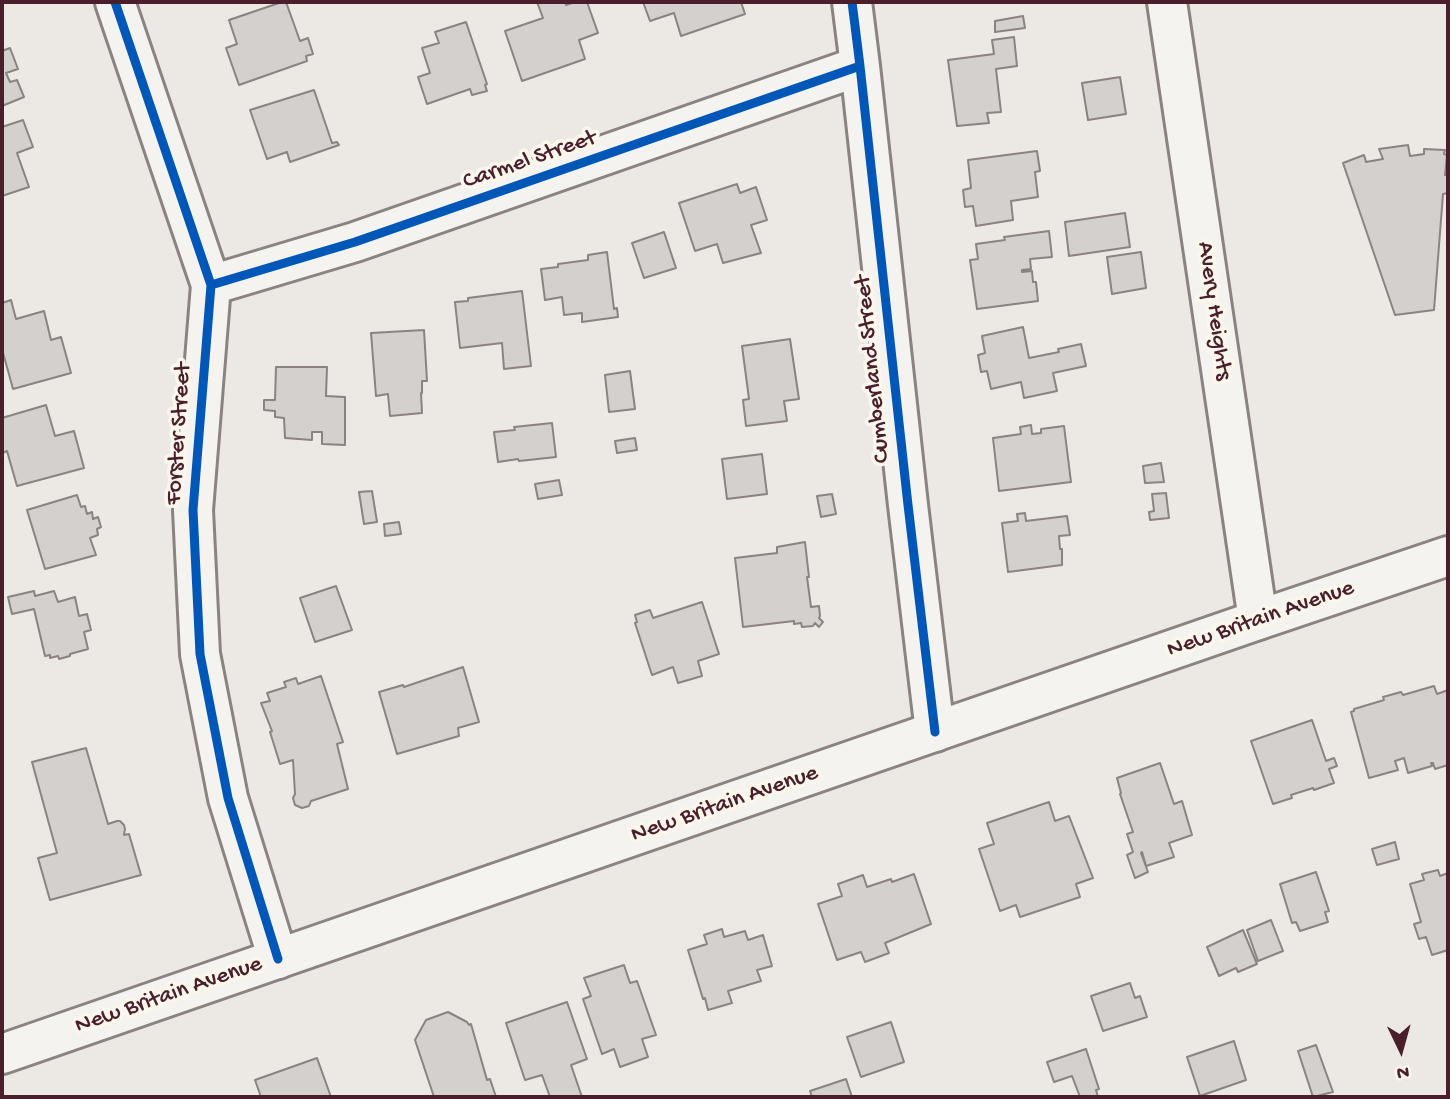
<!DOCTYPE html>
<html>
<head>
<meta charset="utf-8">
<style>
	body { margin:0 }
	#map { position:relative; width:1450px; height:1099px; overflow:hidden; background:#ece9e4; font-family:"Gochi Hand",sans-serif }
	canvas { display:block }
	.frame { position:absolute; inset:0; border:4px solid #4a1f2b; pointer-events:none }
	.north { position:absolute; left:1366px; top:1015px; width:70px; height:70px; -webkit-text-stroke:5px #fbf7ec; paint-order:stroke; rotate:175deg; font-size:19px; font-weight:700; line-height:28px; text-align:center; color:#4a1f2b }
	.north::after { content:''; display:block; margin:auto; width:24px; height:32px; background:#4a1f2b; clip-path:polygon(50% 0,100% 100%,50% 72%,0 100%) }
</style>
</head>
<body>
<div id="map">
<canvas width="1450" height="1099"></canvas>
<div class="frame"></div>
<div class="north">N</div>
</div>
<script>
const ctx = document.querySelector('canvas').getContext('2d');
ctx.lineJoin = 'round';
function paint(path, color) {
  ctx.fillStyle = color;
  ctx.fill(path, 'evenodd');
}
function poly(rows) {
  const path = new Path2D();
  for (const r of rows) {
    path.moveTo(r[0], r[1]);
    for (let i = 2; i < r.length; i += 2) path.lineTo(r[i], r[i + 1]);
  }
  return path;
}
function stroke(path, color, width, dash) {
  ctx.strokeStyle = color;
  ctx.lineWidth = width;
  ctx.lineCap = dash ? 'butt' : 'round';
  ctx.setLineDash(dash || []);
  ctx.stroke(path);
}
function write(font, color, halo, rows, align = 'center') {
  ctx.font = font + ' "Gochi Hand",sans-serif';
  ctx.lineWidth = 7;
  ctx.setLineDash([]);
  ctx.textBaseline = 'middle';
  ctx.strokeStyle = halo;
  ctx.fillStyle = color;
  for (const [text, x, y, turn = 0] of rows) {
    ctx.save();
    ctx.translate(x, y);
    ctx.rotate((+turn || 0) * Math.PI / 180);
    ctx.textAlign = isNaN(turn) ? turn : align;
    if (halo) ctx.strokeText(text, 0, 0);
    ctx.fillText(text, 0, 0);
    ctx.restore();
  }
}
const building = poly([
	[282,2,286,2,300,41,308,38,313,54,306,56,307,61,239,85,226,48,237,44,229,20,282,2],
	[537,2,565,2,566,5,575,2,587,2,598,33,579,40,585,59,522,81,505,31,543,18,537,2],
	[643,2,741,2,745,14,681,36,674,13,650,21,643,2],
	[1023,16,1025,28,995,32,995,21,1023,16],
	[466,22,487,84,485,85,487,91,472,95,470,89,427,104,418,77,430,73,422,48,439,43,435,32,466,22],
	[1014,37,1017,66,996,69,1001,112,987,113,989,123,957,126,948,60,994,54,992,40,1014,37],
	[10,48,18,69,6,73,10,82,17,80,24,97,2,106,2,51,10,48],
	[1120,77,1126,114,1088,120,1082,83,1120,77],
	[314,90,332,143,337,142,339,145,290,162,287,152,267,159,250,110,314,90],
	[23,120,33,147,17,153,29,187,2,196,2,127,23,120],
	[1408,145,1410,156,1424,154,1424,149,1445,150,1444,154,1447,155,1445,175,1448,175,1448,193,1443,194,1434,310,1395,315,1343,163,1364,155,1366,162,1383,159,1379,149,1408,145],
	[1037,151,1040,171,1035,172,1038,197,1011,201,1013,220,976,226,973,206,965,207,963,190,971,188,968,160,1037,151],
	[737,184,740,193,756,187,767,220,751,225,761,253,723,263,717,244,695,251,679,203,737,184],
	[1125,213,1130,247,1069,256,1065,222,1125,213],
	[1049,231,1052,257,1030,259,1031,269,1022,270,1022,272,1032,271,1033,282,1036,282,1038,301,977,309,970,260,978,259,976,244,1005,240,1004,237,1049,231],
	[664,232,676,268,644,278,632,243,664,232],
	[607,252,614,309,617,308,618,317,582,322,582,313,564,315,562,297,545,300,541,269,558,267,558,264,588,260,588,255,607,252],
	[1141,252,1146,288,1112,294,1107,257,1141,252],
	[522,291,531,366,504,369,502,343,460,348,455,302,468,301,468,298,522,291],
	[11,300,16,319,44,311,51,340,61,337,71,373,13,389,2,349,2,303,11,300],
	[1023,327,1029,358,1059,352,1058,349,1081,344,1086,366,1053,373,1057,391,1024,398,1021,382,991,389,987,371,981,372,978,355,985,353,982,336,1023,327],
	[424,330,427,381,422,381,422,393,421,393,422,413,390,416,388,394,376,396,371,333,424,330],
	[790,339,799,399,784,401,787,421,746,426,743,400,749,399,742,346,790,339],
	[276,367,327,367,326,396,345,397,345,445,322,444,322,432,312,432,312,440,285,438,284,418,275,417,275,411,264,410,264,400,275,400,276,367],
	[630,371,635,409,609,412,605,375,630,371],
	[46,405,55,436,74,431,84,468,17,486,7,451,2,453,2,418,46,405],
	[552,423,556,457,519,461,518,459,498,462,494,432,515,430,514,427,552,423],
	[1031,425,1032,434,1041,433,1041,429,1064,426,1071,482,999,491,993,438,1021,434,1020,427,1031,425],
	[635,438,637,450,617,453,615,441,635,438],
	[762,454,767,494,727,499,722,459,762,454],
	[1161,463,1164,482,1145,483,1143,466,1161,463],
	[559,480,562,495,538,499,535,484,559,480],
	[372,491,377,522,364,524,359,492,372,491],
	[1166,493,1169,518,1150,520,1149,512,1154,511,1152,494,1166,493],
	[832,494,836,514,821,517,817,496,832,494],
	[77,495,81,507,85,506,87,514,92,512,93,519,98,517,101,527,97,529,98,535,90,538,96,555,45,569,27,510,77,495],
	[1025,513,1026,521,1067,516,1070,535,1059,536,1060,549,1062,549,1062,565,1008,572,1002,523,1018,521,1017,514,1025,513],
	[399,522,401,534,385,536,384,524,399,522],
	[805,542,809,577,807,577,811,607,819,606,820,616,819,618,823,622,819,627,815,623,813,626,802,627,801,623,794,624,794,621,743,627,735,558,777,553,777,547,805,542],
	[336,586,352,630,315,642,300,598,336,586],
	[34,591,35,596,54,591,58,602,75,597,79,616,87,614,91,630,84,632,88,649,70,654,70,656,59,659,58,656,50,658,50,655,45,656,34,609,12,614,8,597,34,591],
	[702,602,719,654,698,661,702,676,678,683,673,667,652,675,635,623,637,622,635,615,650,610,653,618,702,602],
	[463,667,479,722,458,728,459,736,397,754,379,692,403,685,404,687,463,667],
	[321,676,343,742,337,744,348,789,311,801,309,806,302,808,295,805,293,798,295,794,293,760,280,764,270,732,272,731,261,703,270,701,267,693,286,687,284,682,296,678,298,684,321,676],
	[1434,686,1437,694,1448,690,1448,765,1435,769,1433,763,1431,763,1432,766,1408,773,1404,758,1395,761,1398,770,1369,778,1351,712,1354,711,1354,709,1384,700,1383,697,1401,692,1403,695,1434,686],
	[1312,720,1326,761,1334,758,1337,766,1329,769,1334,783,1314,790,1313,788,1291,795,1292,798,1273,804,1251,741,1312,720],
	[86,748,108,824,117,821,120,821,124,825,125,829,124,835,129,834,141,875,50,900,38,858,57,853,32,762,86,748],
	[1160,763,1174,804,1182,801,1192,835,1169,843,1174,857,1146,866,1142,852,1141,853,1148,872,1135,878,1127,855,1133,852,1127,834,1133,832,1120,794,1121,793,1117,778,1160,763],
	[1049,802,1055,821,1069,816,1093,878,1076,884,1080,897,1020,917,1016,905,1000,911,979,849,994,844,987,823,1049,802],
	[1395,842,1399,859,1377,865,1372,849,1395,842],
	[1438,870,1440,876,1448,873,1448,950,1432,955,1426,937,1419,939,1414,924,1421,922,1410,884,1424,880,1422,874,1438,870],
	[1316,872,1329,911,1325,912,1328,922,1300,931,1296,922,1292,923,1280,884,1316,872],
	[914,874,931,924,885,943,889,953,865,962,861,952,837,960,818,904,842,896,838,884,863,875,867,887,891,879,892,882,914,874],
	[1271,920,1283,951,1258,961,1247,930,1271,920],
	[722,929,724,937,745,931,748,940,763,935,772,966,757,970,761,981,728,991,732,1003,708,1010,705,998,703,999,688,950,707,944,704,935,722,929],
	[1243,930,1257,964,1238,972,1236,968,1219,976,1207,947,1243,930],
	[624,965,630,983,637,981,656,1035,642,1039,648,1057,620,1067,614,1049,602,1054,583,999,591,996,584,978,624,965],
	[1130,983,1135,998,1140,996,1147,1017,1103,1031,1091,996,1130,983],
	[567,1002,587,1059,571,1065,582,1097,550,1097,542,1075,525,1080,506,1023,567,1002],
	[448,1012,467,1022,469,1025,471,1024,487,1080,490,1079,496,1097,434,1097,415,1040,426,1020,448,1012],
	[891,1022,904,1062,861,1077,847,1037,891,1022],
	[1234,1041,1246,1080,1200,1096,1187,1057,1234,1041],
	[1316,1045,1333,1092,1313,1097,1298,1051,1316,1045],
	[1086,1049,1099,1089,1096,1090,1098,1097,1080,1097,1072,1076,1054,1082,1047,1062,1086,1049],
	[317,1058,331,1097,261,1097,255,1080,317,1058],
	[846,1079,852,1097,812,1097,810,1091,846,1079]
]);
paint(building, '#d4d0cd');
stroke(building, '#8b8282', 2);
const street = poly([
	[115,2,211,285,193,510,200,654,228,798,278,959],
	[852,2,860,66,908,505,935,732],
	[1167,2,1258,620],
	[211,285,355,242,860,66]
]);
const secondary = poly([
	[2,1054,1258,620,1448,556]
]);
stroke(street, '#8b8282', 44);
stroke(secondary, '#8b8282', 44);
stroke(street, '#f4f3ef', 38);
stroke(secondary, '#f4f3ef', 38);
stroke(poly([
	[115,2,211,285,193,510,200,654,228,798,278,959],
	[852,2,860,66,908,505,935,732],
	[211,285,355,242,860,66]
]), '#0057b8', 9);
write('24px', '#4a1f2b', '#fbf7ec', [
	["Carmel Street",530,161,-19],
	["Avery Heights",1213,311,82],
	["Cumberland Street",874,369,-96],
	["Forster Street",180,434,-86],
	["New Britain Avenue",1261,620,-19],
	["New Britain Avenue",725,805,-19],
	["New Britain Avenue",169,996,-19]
]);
</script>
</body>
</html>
